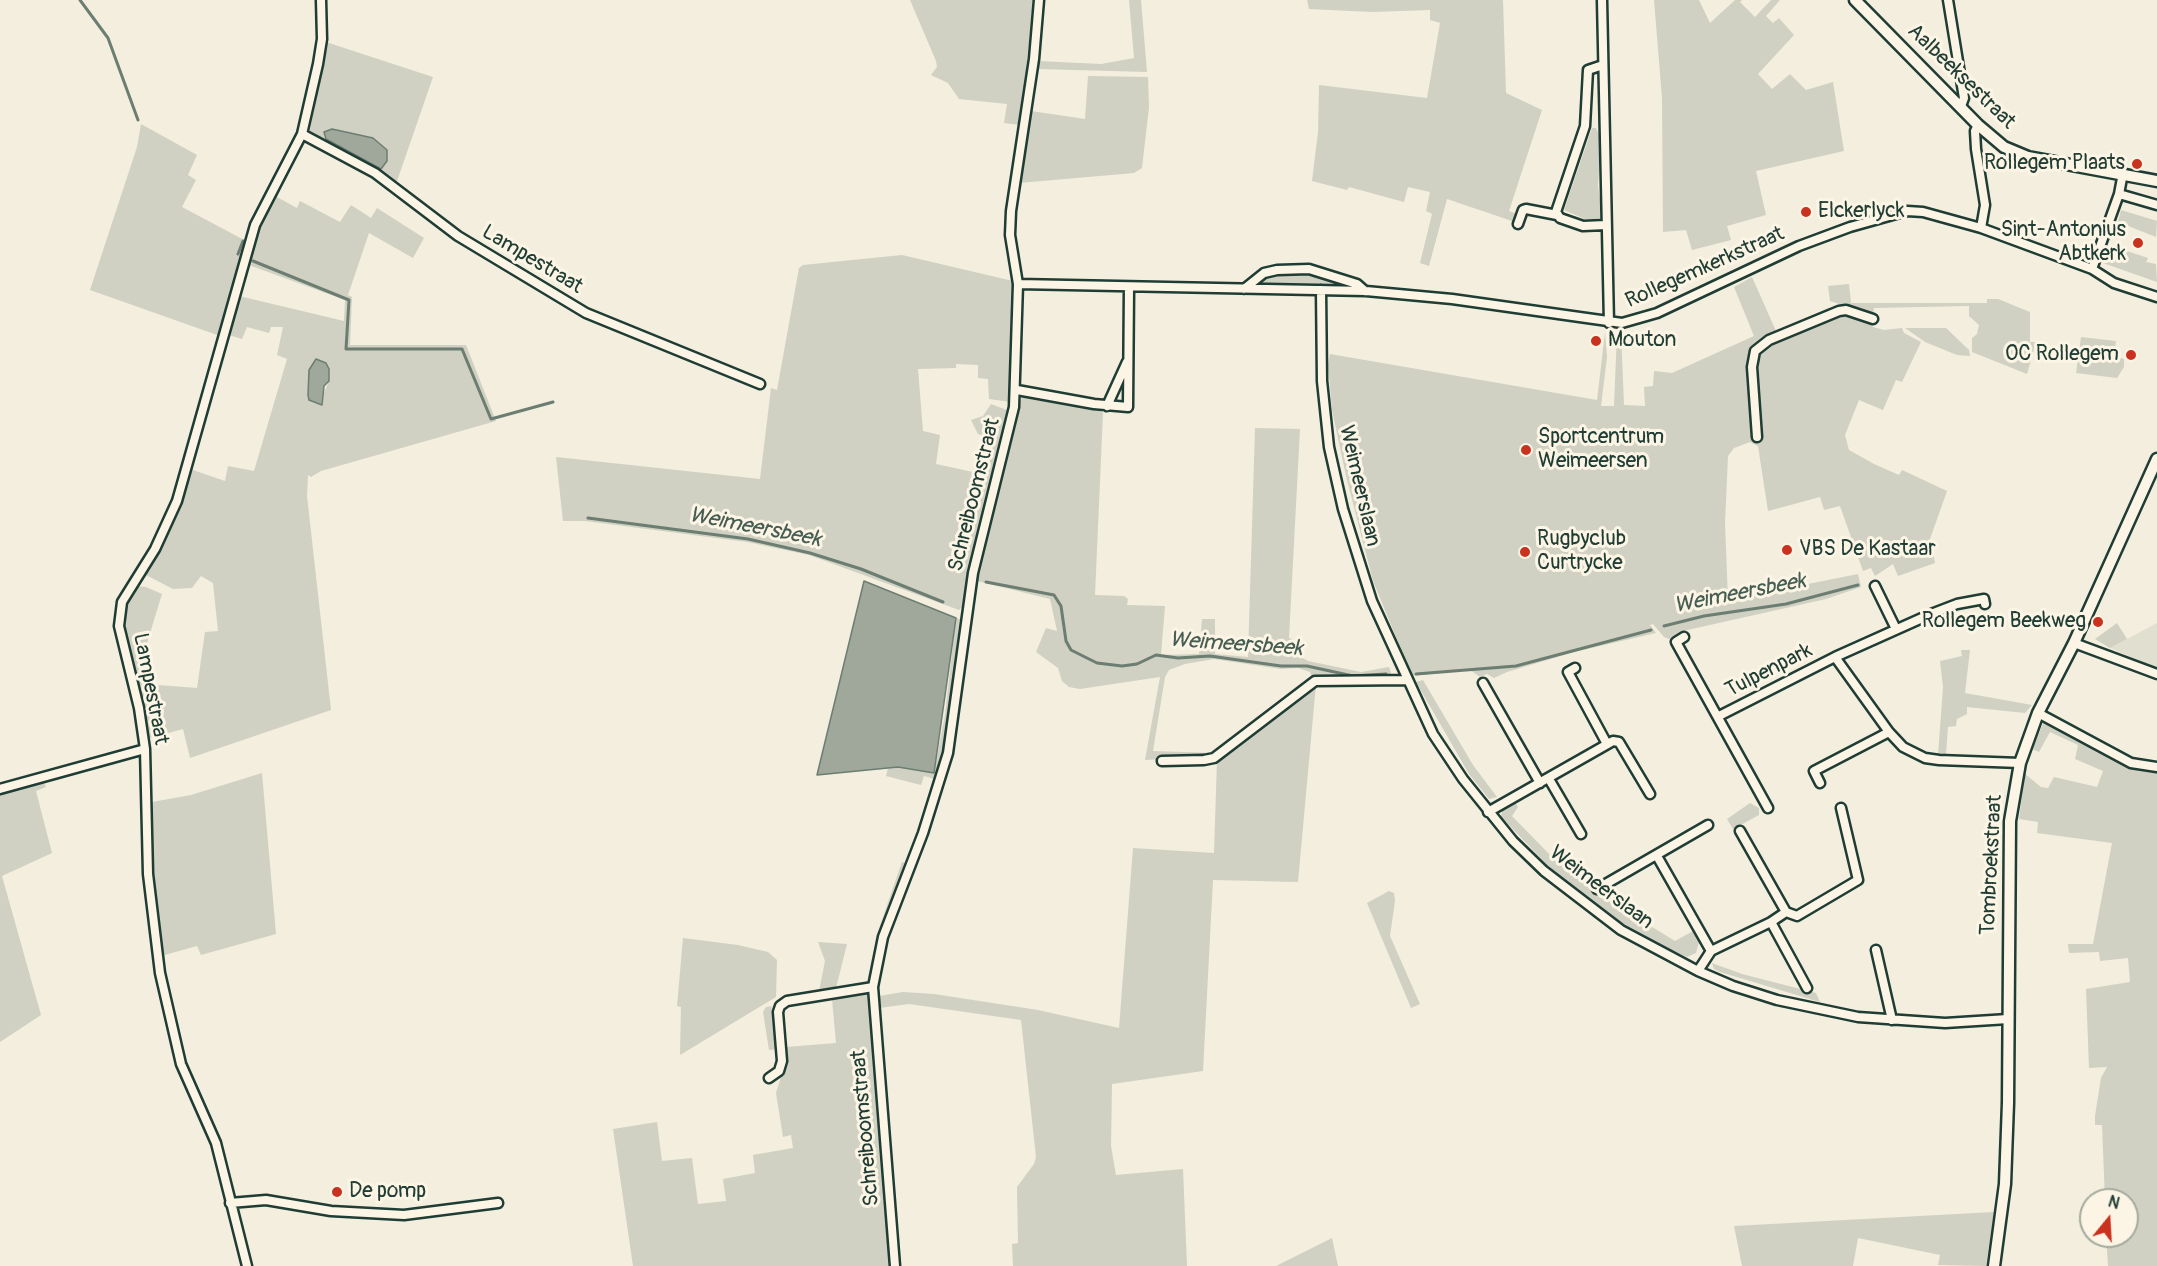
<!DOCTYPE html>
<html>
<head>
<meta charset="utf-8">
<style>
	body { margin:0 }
	#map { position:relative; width:2157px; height:1266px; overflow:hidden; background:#f3eede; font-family:Pangolin,sans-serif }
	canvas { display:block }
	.north { position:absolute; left:2079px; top:1188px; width:60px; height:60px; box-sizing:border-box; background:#fcf5e5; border:2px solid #a4ab9e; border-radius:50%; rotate:18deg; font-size:16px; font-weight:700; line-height:24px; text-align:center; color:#1f3d34 }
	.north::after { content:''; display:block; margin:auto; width:21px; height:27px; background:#c8321e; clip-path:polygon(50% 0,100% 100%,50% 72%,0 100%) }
</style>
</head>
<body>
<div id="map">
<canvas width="2157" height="1266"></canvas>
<div class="north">N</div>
</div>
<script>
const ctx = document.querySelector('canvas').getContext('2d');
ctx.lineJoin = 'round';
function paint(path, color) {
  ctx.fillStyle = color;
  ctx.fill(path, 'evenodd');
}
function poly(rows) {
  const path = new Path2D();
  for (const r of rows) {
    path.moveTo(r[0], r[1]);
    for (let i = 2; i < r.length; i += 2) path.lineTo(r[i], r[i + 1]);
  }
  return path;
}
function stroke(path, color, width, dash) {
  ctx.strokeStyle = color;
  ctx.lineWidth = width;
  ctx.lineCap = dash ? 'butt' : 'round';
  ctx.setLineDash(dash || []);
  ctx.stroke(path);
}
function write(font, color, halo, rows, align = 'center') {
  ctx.font = font + ' Pangolin,sans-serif';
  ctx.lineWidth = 6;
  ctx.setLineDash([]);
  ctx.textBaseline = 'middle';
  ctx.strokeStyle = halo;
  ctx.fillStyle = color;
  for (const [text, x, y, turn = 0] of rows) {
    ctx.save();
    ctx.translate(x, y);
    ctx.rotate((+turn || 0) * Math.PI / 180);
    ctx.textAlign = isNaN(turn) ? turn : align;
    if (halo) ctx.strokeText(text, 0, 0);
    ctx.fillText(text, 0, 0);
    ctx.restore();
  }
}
paint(poly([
	[2157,623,2157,668,2110,648,2127,639]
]), '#e1dfd0');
paint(poly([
	[910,0,1033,0,1021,125,1004,123,1007,104,959,99,948,83,931,75,937,67,936,61],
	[1129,0,1141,0,1147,72,1037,69,1038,61,1101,64,1134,58],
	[1307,0,1503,0,1506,93,1542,110,1509,211,1517,214,1515,222,1447,199,1429,266,1420,263,1432,214,1426,211,1430,192,1408,187,1404,202,1349,187,1347,190,1312,181,1318,132,1319,85,1427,98,1440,23,1430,20,1430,10,1372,12,1309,9],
	[1654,0,1699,0,1710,23,1735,0,1742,0,1740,2,1755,17,1771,0,1780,0,1766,16,1773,23,1779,18,1794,35,1758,74,1772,89,1790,74,1806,90,1833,82,1844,151,1756,171,1766,215,1727,226,1731,240,1692,250,1686,230,1663,232,1662,98],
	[326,42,433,77,396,184,347,153,318,141,309,135],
	[333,129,373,138,387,161,381,169,326,139],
	[1088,76,1148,77,1149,107,1142,168,1134,173,1019,183,1031,111,1085,119],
	[141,124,197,155,188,175,196,180,182,207,246,241,220,336,90,290,137,147],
	[1592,128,1596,128,1601,139,1598,186,1602,215,1602,218,1587,220,1564,210],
	[275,196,297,208,300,201,340,222,351,205,371,218,377,208,424,238,413,258,369,233,348,295,352,297,350,345,466,345,496,421,321,471,311,477,308,475,307,496,331,710,190,758,183,729,150,738,122,616,127,599,136,586,146,587,162,594,147,643,142,647,134,646,145,684,197,688,205,632,218,631,213,583,201,576,192,588,173,589,144,574,178,511,190,469,225,481,228,466,254,471,287,359,277,355,283,327,271,327,269,333,247,327,242,339,229,335,239,296,344,321,345,300,246,264,256,231],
	[321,360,329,369,329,381,323,395,308,395,308,378],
	[2121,210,2157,221,2156,237,2118,222],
	[2109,245,2148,258,2146,262,2156,264,2157,282,2103,263],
	[902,255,1013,281,1011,402,989,399,988,379,978,378,978,365,956,364,956,368,918,369,923,431,940,435,936,464,973,472,976,454,990,456,993,439,978,434,971,420,983,416,991,404,1009,411,988,487,962,607,959,610,809,555,747,542,585,521,563,521,556,457,760,479,771,388,777,390,799,268,803,265],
	[1311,272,1341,282,1340,284,1264,284,1260,281,1261,278,1272,273],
	[1752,277,1776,331,1829,308,1864,319,1873,327,1884,330,1902,328,1904,333,1921,342,1902,382,1896,380,1883,410,1859,400,1845,435,1849,450,1874,464,1899,475,1902,470,1947,491,1930,539,1935,563,1898,576,1893,564,1875,576,1871,568,1863,571,1840,506,1824,510,1820,497,1768,511,1758,446,1750,442,1734,448,1728,456,1725,523,1728,600,1858,574,1861,587,1826,599,1683,631,1684,633,1671,640,1664,637,1653,624,1650,625,1656,633,1574,652,1507,672,1494,678,1487,674,1480,677,1470,670,1412,676,1373,581,1346,476,1332,410,1328,365,1330,354,1597,400,1605,333,1607,357,1601,406,1614,406,1617,332,1621,332,1624,405,1645,406,1644,387,1653,386,1654,371,1672,373,1754,336,1734,287],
	[1849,284,1851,303,1987,303,1987,299,1998,299,2030,312,2030,342,2036,342,2027,374,1972,352,1972,338,1977,334,1979,325,1969,316,1969,306,1874,308,1873,315,1830,301,1828,286],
	[1905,328,1946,328,1969,350,1970,356,1957,355,1925,342],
	[2081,337,2116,341,2114,356,2124,359,2124,367,2117,378,2076,373],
	[1022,396,1099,408,1103,413,1095,595,1124,596,1128,599,1127,605,1165,606,1161,655,1199,654,1202,619,1215,619,1215,654,1248,657,1255,428,1300,429,1289,638,1292,639,1294,653,1308,661,1361,672,1389,667,1391,673,1389,678,1312,678,1310,672,1298,668,1281,669,1214,659,1185,664,1169,670,1165,677,1153,751,1213,753,1212,756,1145,760,1160,677,1080,689,1069,687,1062,681,1058,668,1036,652,1046,628,1057,631,1050,599,977,581],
	[956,618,960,619,941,767,935,779,924,776,921,785,886,776,888,768,898,767,934,772,945,715],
	[2117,623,2127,639,2110,648,2095,639],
	[1961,650,1970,650,1965,693,2032,705,2025,713,1967,707,1967,714,1957,719,1956,726,1948,727,1946,754,1938,755,1943,687,1940,661,1962,656],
	[1423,680,1473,765,1497,797,1489,799,1469,774,1416,682],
	[1316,684,1298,882,1213,880,1203,1071,1112,1084,1111,1146,1116,1175,1183,1169,1187,1266,1013,1266,1012,1244,1018,1243,1017,1187,1034,1164,1036,1157,1021,1020,909,1004,879,1008,879,996,903,992,934,994,1038,1010,1119,1028,1133,848,1214,853,1217,760],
	[2047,715,2128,759,2157,771,2157,1266,2108,1266,2106,1236,2127,1236,2127,1200,2105,1200,2102,1125,2095,1125,2095,1116,2101,1078,2107,1067,2089,1068,2086,989,2130,982,2128,958,2100,961,2099,952,2069,953,2068,944,2093,944,2112,843,2037,833,2038,822,2019,819,2025,774,2041,787,2048,788,2054,777,2097,787,2103,771,2075,759,2078,745,2050,732,2039,752,2032,749],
	[262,773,276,934,201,955,197,946,161,956,154,907,152,802,191,795],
	[43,781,46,787,36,791,52,853,2,876,41,1015,0,1042,0,792],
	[1515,802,1518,807,1512,816,1553,858,1588,887,1590,884,1613,903,1675,941,1693,931,1699,942,1696,953,1687,957,1666,948,1610,916,1561,879,1501,817,1502,811],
	[1750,803,1759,808,1759,815,1733,829,1727,819],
	[902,862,909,864,867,982,877,934],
	[1389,891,1394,893,1395,901,1390,936,1420,1004,1411,1008,1367,903],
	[683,938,738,945,768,952,777,960,776,997,680,1055,681,1007,677,1006],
	[818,942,847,944,836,988,819,991,825,961],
	[1712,963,1742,974,1816,993,1820,1002,1720,972,1714,969],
	[867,993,870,996,891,1266,633,1266,613,1129,657,1122,662,1161,692,1158,698,1204,726,1201,723,1179,755,1173,753,1155,793,1148,791,1135,783,1137,776,1093,786,1061,786,1047,836,1043,832,999],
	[771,1006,779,1049,769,1050,763,1012,766,1007],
	[1994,1212,1986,1266,1938,1265,1940,1255,1858,1238,1853,1266,1742,1266,1734,1226],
	[1332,1238,1338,1266,1276,1266]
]), '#d0d1c2');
const water = poly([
	[332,129,373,138,387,150,387,161,381,169,326,139,324,132,332,129],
	[316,359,326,363,329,369,329,381,324,386,322,405,309,400,308,395,309,370,316,359],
	[864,581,956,618,934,773,898,767,817,775,864,581]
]);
paint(water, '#a0a89b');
stroke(water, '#6c7d72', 1.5);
stroke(poly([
	[80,0,108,38,138,120],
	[238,254,243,241],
	[253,261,349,300,346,349,462,349,491,419,553,402],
	[588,518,748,539,810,553,861,569,943,602],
	[986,582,1054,595,1061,606,1066,641,1071,650,1097,663,1122,666,1137,664,1156,655,1178,658,1210,656,1281,666,1307,666,1353,676,1386,674],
	[1664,626,1704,616,1786,604,1858,585],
	[1416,674,1516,666,1651,630]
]), '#6c7d72', 3);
const minor = poly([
	[1602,0,1609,323],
	[1948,0,1964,98,1961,106],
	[1603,65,1588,70,1585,126,1556,212,1560,218,1583,226,1606,225],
	[1978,125,1975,131,1976,149,1985,205,1981,228],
	[302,134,375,173,458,236,586,313,760,384],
	[2119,194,2157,205],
	[1518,224,1523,210,1526,209,1557,215],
	[2092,269,2119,194,2123,173],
	[1018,284,1366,291,1452,299,1622,323,1657,313,1799,246,1850,227,1907,211,1923,212,1981,228,2092,269,2114,283,2157,297],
	[1244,289,1264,273,1277,270,1309,269,1357,284,1365,291],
	[1321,290,1322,381,1329,447,1343,509,1372,601,1433,734,1463,779,1513,841,1544,871,1621,930,1698,971,1733,986,1777,1000,1858,1017,1945,1023,2008,1019],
	[1017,390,1094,404,1128,407,1129,288],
	[1107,406,1127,362],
	[1757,437,1752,367,1755,351,1769,340,1839,311,1846,310,1873,319],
	[1875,586,1896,629],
	[1684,637,1676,642,1768,808],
	[2074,643,2157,674],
	[1835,657,1889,732,1903,747,1925,758,1939,760,2020,763],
	[1575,668,1568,672,1607,744],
	[1483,683,1540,783],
	[2038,713,2131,763,2157,767],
	[1719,716,1835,657,1931,614,1957,604,1984,599,1985,604],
	[1162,761,1204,760,1214,758,1315,681,1407,680],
	[1549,779,1581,834],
	[1820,783,1814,771,1889,732],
	[0,789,145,749],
	[1488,812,1613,741,1619,742,1650,794],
	[1657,856,1711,951],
	[1597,889,1708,825],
	[1786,912,1797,916,1858,880,1841,808],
	[1771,922,1807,988],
	[1876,950,1892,1020],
	[1698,971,1711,951,1771,922,1786,912,1740,831],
	[769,1078,779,1071,782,1061,778,1012,780,1006,787,1001,873,987],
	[230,1203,266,1200,331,1211,404,1215,498,1203],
	[247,1266,216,1143,181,1064,160,973,148,874,145,749,139,708,119,626,122,602,155,549,177,501,255,225,302,134,318,64,322,39,321,0],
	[895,1266,873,987,883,937,923,833,948,753,973,573,1014,407,1018,284,1010,235,1011,211,1034,59,1039,0]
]);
const tertiary = poly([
	[1855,0,1978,125,2004,147,2028,157,2157,181],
	[1994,1266,2005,1184,2008,1103,2010,821,2020,763,2038,713,2074,643,2157,459]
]);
stroke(minor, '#1f3d34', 13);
stroke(tertiary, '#1f3d34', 15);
stroke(minor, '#fcf5e5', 8);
stroke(tertiary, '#fcf5e5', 10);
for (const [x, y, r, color] of [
	[2137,164,6,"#c8321e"],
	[1806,212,6,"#c8321e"],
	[2138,243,6,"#c8321e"],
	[1596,341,6,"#c8321e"],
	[2131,355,6,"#c8321e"],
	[1526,450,6,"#c8321e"],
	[1787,550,6,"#c8321e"],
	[1525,552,6,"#c8321e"],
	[2098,622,6,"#c8321e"],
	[337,1192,6,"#c8321e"]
]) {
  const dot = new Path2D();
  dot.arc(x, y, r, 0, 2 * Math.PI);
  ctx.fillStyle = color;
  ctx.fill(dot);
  stroke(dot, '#fcf5e5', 2);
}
write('21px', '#1f3d34', '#fcf5e5', [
	["Aalbeeksestraat",1961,77,44],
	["Lampestraat",532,260,31],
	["Rollegemkerkstraat",1705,268,-24],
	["Weimeerslaan",1359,486,77],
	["Schreiboomstraat",975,495,-76],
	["Tulpenpark",1769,671,-27],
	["Lampestraat",150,689,79],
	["Tombroekstraat",1992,865,-87],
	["Weimeerslaan",1601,888,37],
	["Schreiboomstraat",866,1128,-95]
]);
write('21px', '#1f3d34', '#fcf5e5', [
	["Rollegem Plaats",2125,164,"right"],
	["Elckerlyck",1818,212],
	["Sint-Antonius",2126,231,"right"],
	["Abtkerk",2126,255,"right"],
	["Mouton",1608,341],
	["OC Rollegem",2119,355,"right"],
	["Sportcentrum",1538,438],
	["Weimeersen",1538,462],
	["Rugbyclub",1537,540],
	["Curtrycke",1537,564],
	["VBS De Kastaar",1799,550],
	["Rollegem Beekweg",2086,622,"right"],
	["De pomp",349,1192]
], 'left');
write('italic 22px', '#465d53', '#fcf5e5', [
	["Weimeersbeek",755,528,11],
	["Weimeersbeek",1740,594,-11],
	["Weimeersbeek",1236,645,4]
]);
</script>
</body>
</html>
